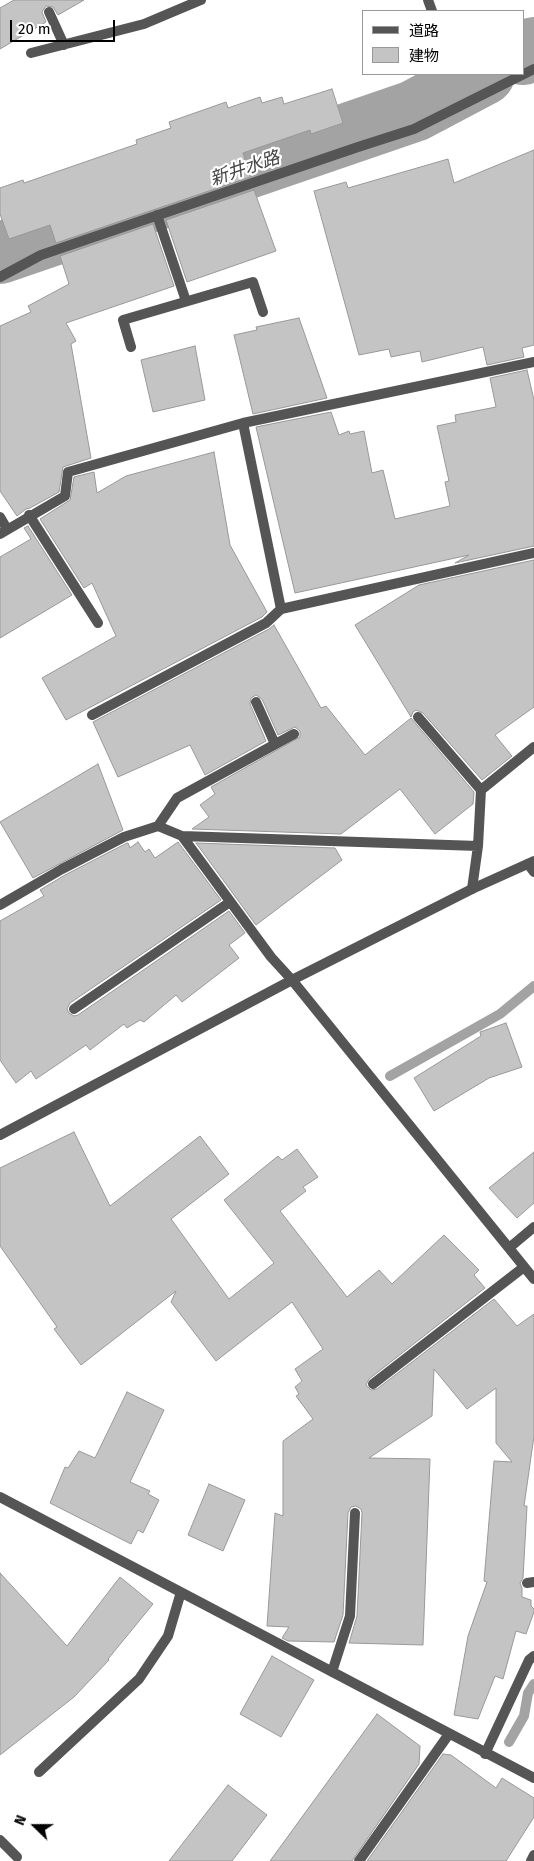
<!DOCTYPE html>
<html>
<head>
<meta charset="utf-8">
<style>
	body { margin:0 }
	#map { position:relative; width:534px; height:1861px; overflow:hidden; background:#fff; font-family:"Fira Sans","Noto Sans JP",sans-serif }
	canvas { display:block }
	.legend { position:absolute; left:362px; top:10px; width:162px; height:65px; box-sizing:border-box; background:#fff; border:1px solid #999; margin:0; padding:6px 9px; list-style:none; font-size:15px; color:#000 }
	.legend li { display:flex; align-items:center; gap:10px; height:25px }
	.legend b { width:25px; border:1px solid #999 }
	.north { position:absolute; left:10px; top:1801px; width:50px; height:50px; -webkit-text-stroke:4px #fff; paint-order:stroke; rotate:292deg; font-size:14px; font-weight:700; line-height:20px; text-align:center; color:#000 }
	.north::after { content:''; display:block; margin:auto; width:18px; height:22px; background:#000; clip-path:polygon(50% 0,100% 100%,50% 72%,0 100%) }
	.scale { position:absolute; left:10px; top:20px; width:105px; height:22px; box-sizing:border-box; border:2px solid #000; border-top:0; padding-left:6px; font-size:15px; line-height:18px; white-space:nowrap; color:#000; -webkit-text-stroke:4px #fff; paint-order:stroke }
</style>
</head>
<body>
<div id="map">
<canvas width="534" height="1861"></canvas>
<ul class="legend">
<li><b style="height:6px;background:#555"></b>道路</li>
<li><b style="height:14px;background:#c4c4c4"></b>建物</li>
</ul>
<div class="north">N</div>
<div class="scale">20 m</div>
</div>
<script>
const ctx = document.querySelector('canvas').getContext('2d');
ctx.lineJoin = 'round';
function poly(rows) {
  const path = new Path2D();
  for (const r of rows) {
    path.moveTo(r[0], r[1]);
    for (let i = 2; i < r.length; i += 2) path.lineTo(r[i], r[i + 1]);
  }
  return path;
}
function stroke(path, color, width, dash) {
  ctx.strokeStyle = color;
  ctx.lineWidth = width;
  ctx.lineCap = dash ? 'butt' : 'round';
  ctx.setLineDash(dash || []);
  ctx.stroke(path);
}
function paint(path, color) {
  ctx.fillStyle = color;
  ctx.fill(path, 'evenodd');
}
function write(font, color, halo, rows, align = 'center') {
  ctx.font = font + ' "Fira Sans","Noto Sans JP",sans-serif';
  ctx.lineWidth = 4.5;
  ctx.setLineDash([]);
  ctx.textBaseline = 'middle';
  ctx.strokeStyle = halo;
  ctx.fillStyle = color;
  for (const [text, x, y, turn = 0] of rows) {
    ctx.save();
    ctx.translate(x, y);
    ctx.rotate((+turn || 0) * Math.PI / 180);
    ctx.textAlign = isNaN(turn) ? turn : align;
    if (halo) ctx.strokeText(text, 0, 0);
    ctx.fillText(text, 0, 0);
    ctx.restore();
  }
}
stroke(poly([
	[390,1076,500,1014,534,986],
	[509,1742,524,1716,528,1693,534,1684]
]), '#a3a3a3', 10);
stroke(poly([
	[523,54,534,48],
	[0,253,414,111,484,74]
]), '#a3a3a3', 62);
const building = poly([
	[14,0,84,0,58,15,53,7,46,6,42,12,46,22,0,49,0,8,14,0],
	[332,89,343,123,311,134,310,130,243,153,250,177,56,243,50,225,9,239,0,214,0,188,23,180,24,183,137,144,136,140,171,128,169,122,226,102,228,108,260,97,262,103,282,97,284,104,332,89],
	[534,150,534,345,522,348,524,357,487,365,483,347,422,362,420,351,391,357,389,349,359,355,314,191,346,182,348,188,448,159,454,183,534,150],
	[254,190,276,251,187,282,166,220,254,190],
	[153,224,174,286,66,323,76,341,71,344,91,458,63,467,59,492,30,508,26,509,17,516,0,491,0,326,31,312,28,306,69,284,60,256,153,224],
	[299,318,327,398,253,414,234,335,257,330,256,327,299,318],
	[195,346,205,400,153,412,141,360,195,346],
	[527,370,534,400,534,546,455,563,469,555,295,593,256,427,331,412,339,435,349,431,350,434,364,431,372,473,383,470,395,519,450,506,445,482,449,481,437,426,456,422,455,415,496,407,490,378,527,370],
	[214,452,230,545,267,612,262,617,66,720,42,678,116,636,92,583,84,588,40,519,70,500,74,477,94,472,97,493,126,476,214,452],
	[28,526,72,595,0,638,0,557,31,539,24,528,28,526],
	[534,560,534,707,495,735,512,756,482,780,423,713,416,710,413,712,411,717,355,625,419,585,534,560],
	[274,625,321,708,326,706,365,755,411,718,474,792,473,804,435,834,400,789,341,834,192,829,209,817,200,805,215,794,211,787,300,737,300,731,295,727,278,735,262,699,256,695,251,698,250,704,266,741,205,775,190,745,118,777,93,722,269,629,274,625],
	[98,764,123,830,33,878,0,822,98,764],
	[138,842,145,852,149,849,155,858,178,842,221,900,70,1003,67,1009,69,1013,74,1016,78,1015,229,911,245,933,229,945,239,958,182,1002,176,995,144,1022,140,1020,127,1028,124,1024,90,1050,86,1045,36,1079,31,1071,16,1083,0,1060,0,921,44,896,40,890,65,875,127,843,128,843,130,848,138,842],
	[196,843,335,848,342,860,256,925,196,843],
	[506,1023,522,1067,489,1078,434,1111,414,1078,481,1036,480,1032,506,1023],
	[74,1132,110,1206,200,1136,229,1174,171,1219,229,1299,274,1263,224,1200,278,1156,282,1160,297,1149,318,1177,303,1187,306,1191,280,1211,347,1297,379,1270,392,1284,444,1235,479,1270,474,1275,485,1288,369,1379,366,1385,371,1390,377,1389,494,1299,517,1326,534,1314,534,1436,524,1506,527,1506,523,1578,520,1583,522,1588,522,1597,531,1600,531,1606,534,1609,534,1612,526,1634,516,1631,503,1679,495,1676,478,1719,454,1715,468,1636,487,1582,484,1581,494,1461,512,1462,496,1443,496,1388,467,1409,434,1369,432,1416,369,1458,430,1459,423,1645,349,1643,357,1616,362,1513,361,1509,356,1506,351,1507,348,1513,343,1615,334,1642,288,1641,282,1638,289,1627,267,1626,275,1513,283,1516,283,1441,313,1419,296,1396,299,1394,295,1387,302,1381,295,1369,323,1349,292,1302,216,1361,171,1302,176,1291,81,1365,54,1329,57,1327,0,1246,0,1168,74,1132],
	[534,1152,534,1203,517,1218,489,1188,534,1152],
	[127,1392,164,1410,130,1482,150,1491,148,1494,159,1500,143,1533,138,1530,131,1544,50,1503,65,1467,68,1468,79,1451,95,1458,127,1392],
	[209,1484,245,1500,223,1551,188,1535,209,1484],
	[0,1573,67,1646,120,1577,153,1604,108,1659,109,1660,74,1697,0,1755,0,1573],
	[272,1656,314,1680,281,1737,240,1714,272,1656],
	[377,1714,420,1746,419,1764,352,1861,270,1861,377,1714],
	[443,1754,451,1755,496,1788,502,1778,534,1798,534,1817,506,1861,367,1861,443,1754],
	[228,1785,267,1815,232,1861,169,1861,228,1785]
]);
paint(building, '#c4c4c4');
stroke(building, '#999', 1);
stroke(poly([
	[428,0,432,11],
	[49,12,64,45],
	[31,53,144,24,201,0],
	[157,215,186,301],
	[0,277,41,255,358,147,414,129,534,69],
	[131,347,123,320,253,282,263,312],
	[243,423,281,609],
	[29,515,98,623],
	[0,517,7,529],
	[0,534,65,496,68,472,243,423,534,362],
	[256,702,275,744],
	[92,715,266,623,281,609,534,553],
	[418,717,481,790,478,846,472,889],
	[481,790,534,747],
	[158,826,182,836,271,957,292,980,534,1279],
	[182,836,478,846],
	[528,864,534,872],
	[0,905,62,869,124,837,158,826,177,798,294,734],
	[74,1009,230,902],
	[509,1248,534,1227],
	[373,1384,524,1267],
	[0,1497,534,1778],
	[527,1583,534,1582],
	[332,1672,350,1616,355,1513],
	[485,1754,529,1660,534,1656],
	[39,1772,139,1679,168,1636,181,1592],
	[0,1840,17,1857],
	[359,1861,449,1734],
	[531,1861,534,1855]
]), '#555', 10);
stroke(poly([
	[0,1135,292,980,472,889,534,861]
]), '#555', 10);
write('italic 18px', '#444', '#fff', [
	["新井水路",245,169,-19]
]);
</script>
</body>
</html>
